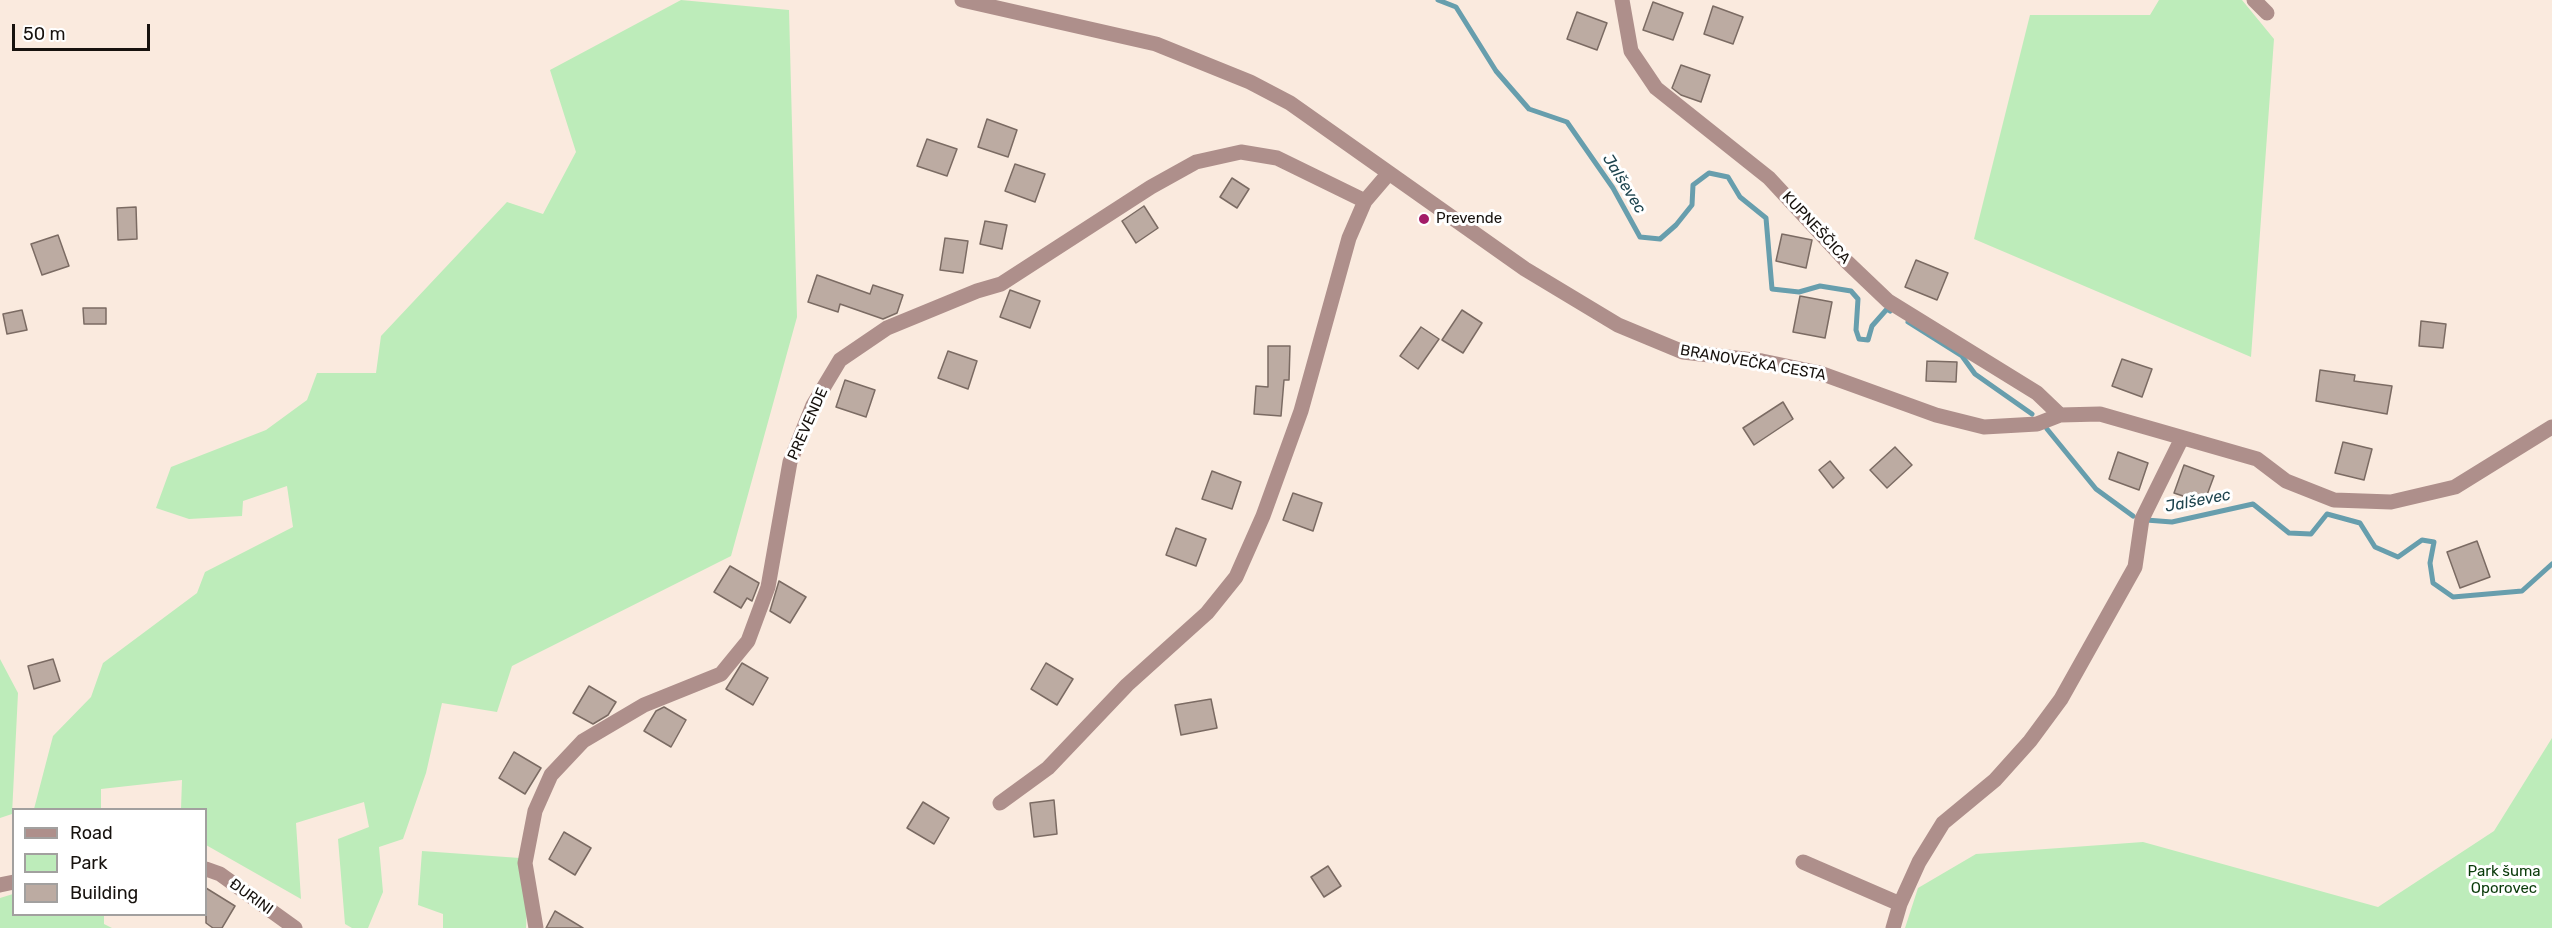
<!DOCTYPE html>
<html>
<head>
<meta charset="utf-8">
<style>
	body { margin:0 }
	#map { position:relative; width:2552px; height:928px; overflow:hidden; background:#faeade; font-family:Rubik,sans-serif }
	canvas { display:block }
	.legend { position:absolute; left:12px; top:808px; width:195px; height:108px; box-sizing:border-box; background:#fff; border:2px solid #a2a09f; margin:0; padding:8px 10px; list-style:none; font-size:18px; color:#17120e }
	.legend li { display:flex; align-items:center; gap:12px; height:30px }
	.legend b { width:30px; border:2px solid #a2a09f }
	.scale { position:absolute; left:12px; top:24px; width:138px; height:27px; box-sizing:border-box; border:3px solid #17120e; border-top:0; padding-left:8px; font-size:18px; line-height:21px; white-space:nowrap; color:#17120e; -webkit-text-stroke:4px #fff; paint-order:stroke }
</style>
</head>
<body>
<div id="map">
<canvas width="2552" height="928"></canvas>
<ul class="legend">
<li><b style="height:8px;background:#ae8f8b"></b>Road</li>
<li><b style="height:16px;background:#bdecba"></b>Park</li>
<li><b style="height:16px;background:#bcaba2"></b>Building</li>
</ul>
<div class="scale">50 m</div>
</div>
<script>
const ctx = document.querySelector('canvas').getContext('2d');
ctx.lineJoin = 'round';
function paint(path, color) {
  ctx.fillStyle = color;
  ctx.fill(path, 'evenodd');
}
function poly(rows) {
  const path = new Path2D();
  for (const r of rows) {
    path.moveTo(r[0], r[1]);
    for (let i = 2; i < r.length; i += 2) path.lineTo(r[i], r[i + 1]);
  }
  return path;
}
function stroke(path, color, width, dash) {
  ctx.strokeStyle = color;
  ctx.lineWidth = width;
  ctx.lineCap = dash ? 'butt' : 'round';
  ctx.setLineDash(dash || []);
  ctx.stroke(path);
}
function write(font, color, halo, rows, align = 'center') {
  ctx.font = font + ' Rubik,sans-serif';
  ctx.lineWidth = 6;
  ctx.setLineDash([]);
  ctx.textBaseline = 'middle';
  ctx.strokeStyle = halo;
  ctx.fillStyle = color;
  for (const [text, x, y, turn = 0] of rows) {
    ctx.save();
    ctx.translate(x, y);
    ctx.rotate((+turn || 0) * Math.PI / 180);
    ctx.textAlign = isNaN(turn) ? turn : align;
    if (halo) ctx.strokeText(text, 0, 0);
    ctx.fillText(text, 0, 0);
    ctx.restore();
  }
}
paint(poly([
	[681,0,789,10,797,317,731,556,512,666,497,712,442,703,426,773,403,839,379,847,383,892,368,928,352,928,345,924,338,839,369,827,364,802,296,823,301,899,206,845,206,810,181,809,182,780,101,789,101,809,34,809,53,736,91,697,103,663,197,593,205,572,293,527,287,486,243,501,242,516,189,519,156,508,171,467,266,430,307,400,317,373,376,373,381,336,507,202,543,214,576,152,550,70],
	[2159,0,2242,0,2274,39,2251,357,1974,239,2030,15,2150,15],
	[0,659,18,693,12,814,0,818],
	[2552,738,2552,928,1905,928,1918,888,1976,854,2143,842,2378,907,2494,831],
	[422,851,520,858,527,905,526,928,443,928,443,914,418,905],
	[13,894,14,914,104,915,104,924,112,928,0,928,0,898]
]), '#bdecba');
stroke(poly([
	[1438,0,1456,7,1496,71,1529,109,1567,122,1613,188,1640,237,1660,239,1676,225,1692,205,1693,185,1709,173,1728,177,1740,197,1766,218,1772,289,1799,292,1820,286,1851,291,1858,299,1856,330,1859,339,1868,340,1872,326,1887,309,1890,311],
	[1908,322,1962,356,1975,374,2032,414],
	[2047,429,2096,489,2133,516],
	[2146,520,2172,522,2253,504,2289,533,2311,534,2327,514,2360,523,2375,547,2398,557,2422,540,2434,542,2430,563,2433,583,2453,597,2522,591,2552,564]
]), '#679ead', 5);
const building = poly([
	[1653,2,1683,13,1673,40,1643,30,1653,2],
	[1713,6,1743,17,1733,44,1704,34,1713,6],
	[1577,12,1607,23,1597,50,1567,39,1577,12],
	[1681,65,1710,75,1701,102,1681,95,1672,88,1681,65],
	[987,119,1017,130,1008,157,978,147,987,119],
	[927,139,957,149,947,176,917,166,927,139],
	[1015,164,1045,174,1035,202,1005,191,1015,164],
	[1232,178,1249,189,1237,208,1220,197,1232,178],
	[1144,206,1158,228,1136,243,1122,221,1144,206],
	[136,207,137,239,118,240,117,208,136,207],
	[985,221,1007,225,1002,249,980,244,985,221],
	[1782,234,1812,240,1806,268,1776,261,1782,234],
	[58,235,69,266,42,275,31,244,58,235],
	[945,238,968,241,963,273,940,270,945,238],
	[1916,260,1948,273,1937,300,1905,287,1916,260],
	[817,275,870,294,873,285,903,295,897,313,883,319,840,304,838,312,808,302,817,275],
	[1010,290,1040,301,1030,328,1000,317,1010,290],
	[1800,296,1832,302,1825,338,1793,332,1800,296],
	[83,308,106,308,106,324,84,324,83,308],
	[22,310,27,330,7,334,3,314,22,310],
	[1462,310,1482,323,1463,353,1442,340,1462,310],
	[2421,321,2446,324,2443,348,2419,346,2421,321],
	[1421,327,1439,339,1418,369,1400,356,1421,327],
	[1268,346,1290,346,1289,380,1284,380,1281,416,1254,414,1256,386,1268,387,1268,346],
	[948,351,977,361,968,389,938,378,948,351],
	[2122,359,2152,369,2142,397,2112,386,2122,359],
	[1927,361,1957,362,1956,382,1926,381,1927,361],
	[2320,370,2355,375,2354,381,2392,386,2387,414,2316,401,2320,370],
	[845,380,875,390,866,417,836,407,845,380],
	[1783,402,1793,419,1754,445,1743,428,1783,402],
	[2343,442,2372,449,2364,480,2335,473,2343,442],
	[1895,447,1912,465,1887,488,1870,470,1895,447],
	[2118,452,2148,463,2139,490,2109,479,2118,452],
	[1830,461,1844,478,1833,488,1819,470,1830,461],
	[2184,465,2214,476,2204,503,2174,493,2184,465],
	[1212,471,1241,482,1232,509,1202,499,1212,471],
	[1293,493,1322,503,1313,531,1283,520,1293,493],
	[1176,528,1206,539,1196,566,1166,555,1176,528],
	[2477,541,2490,577,2460,588,2447,552,2477,541],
	[730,566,759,583,752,601,747,598,741,608,714,592,730,566],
	[779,581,806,597,790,623,770,611,779,581],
	[53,659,60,681,34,689,28,666,53,659],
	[742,663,768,678,753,705,726,689,742,663],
	[1046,663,1073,679,1057,705,1031,689,1046,663],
	[589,686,616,702,608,715,593,724,573,713,589,686],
	[1211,699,1217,728,1181,735,1175,705,1211,699],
	[664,707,686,720,671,747,644,731,656,711,664,707],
	[514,752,541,768,525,794,499,778,514,752],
	[1054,800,1057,834,1034,837,1030,803,1054,800],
	[923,802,949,818,934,844,907,828,923,802],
	[564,832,591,848,575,875,549,859,564,832],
	[1328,866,1341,886,1324,897,1311,877,1328,866],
	[206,888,235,906,222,928,213,928,206,923,206,888],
	[555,911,583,928,546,928,555,911]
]);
paint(building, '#bcaba2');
stroke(building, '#7b6b63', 1.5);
stroke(poly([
	[962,0,1156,44,1250,82,1290,103,1525,269,1618,325,1683,352,1762,361,1820,373,1936,415,1984,427,2037,424,2060,415,2100,414,2257,459,2286,481,2334,500,2391,502,2455,487,2552,427],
	[1622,0,1631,51,1656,88,1769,178,1846,261,1888,301,2037,393,2060,415],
	[2254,0,2267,13],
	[1000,803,1048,768,1127,685,1207,613,1236,577,1263,516,1301,411,1349,238,1365,201],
	[1803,862,1900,904],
	[206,869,220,874,295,928],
	[0,885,14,882],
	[536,928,525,863,535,811,551,775,583,741,644,705,721,674,748,641,768,587,790,462,813,405,840,360,887,328,977,291,1001,284,1151,187,1196,162,1241,152,1277,158,1365,201,1389,173],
	[1893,928,1900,904,1919,862,1943,823,1995,780,2030,741,2061,699,2135,567,2142,519,2182,438]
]), '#ae8f8b', 15);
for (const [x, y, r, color] of [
	[1424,219,6,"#a31c68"]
]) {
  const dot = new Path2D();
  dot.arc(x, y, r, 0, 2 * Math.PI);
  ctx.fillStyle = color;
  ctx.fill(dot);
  stroke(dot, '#fff', 2);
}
write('15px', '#17120e', '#fff', [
	["Prevende",1436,219]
], 'left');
write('15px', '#17120e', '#fff', [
	["KUPNEŠČICA",1816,228,47],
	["BRANOVEČKA CESTA",1753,363,10],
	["PREVENDE",808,424,-66],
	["ĐURINI",251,897,36]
]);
write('15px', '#093a09', '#fff', [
	["Park šuma",2504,872],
	["Oporovec",2504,889]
]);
write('italic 16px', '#1e444e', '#fff', [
	["Jalševec",1624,184,58],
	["Jalševec",2198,501,-11]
]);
</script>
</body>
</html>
